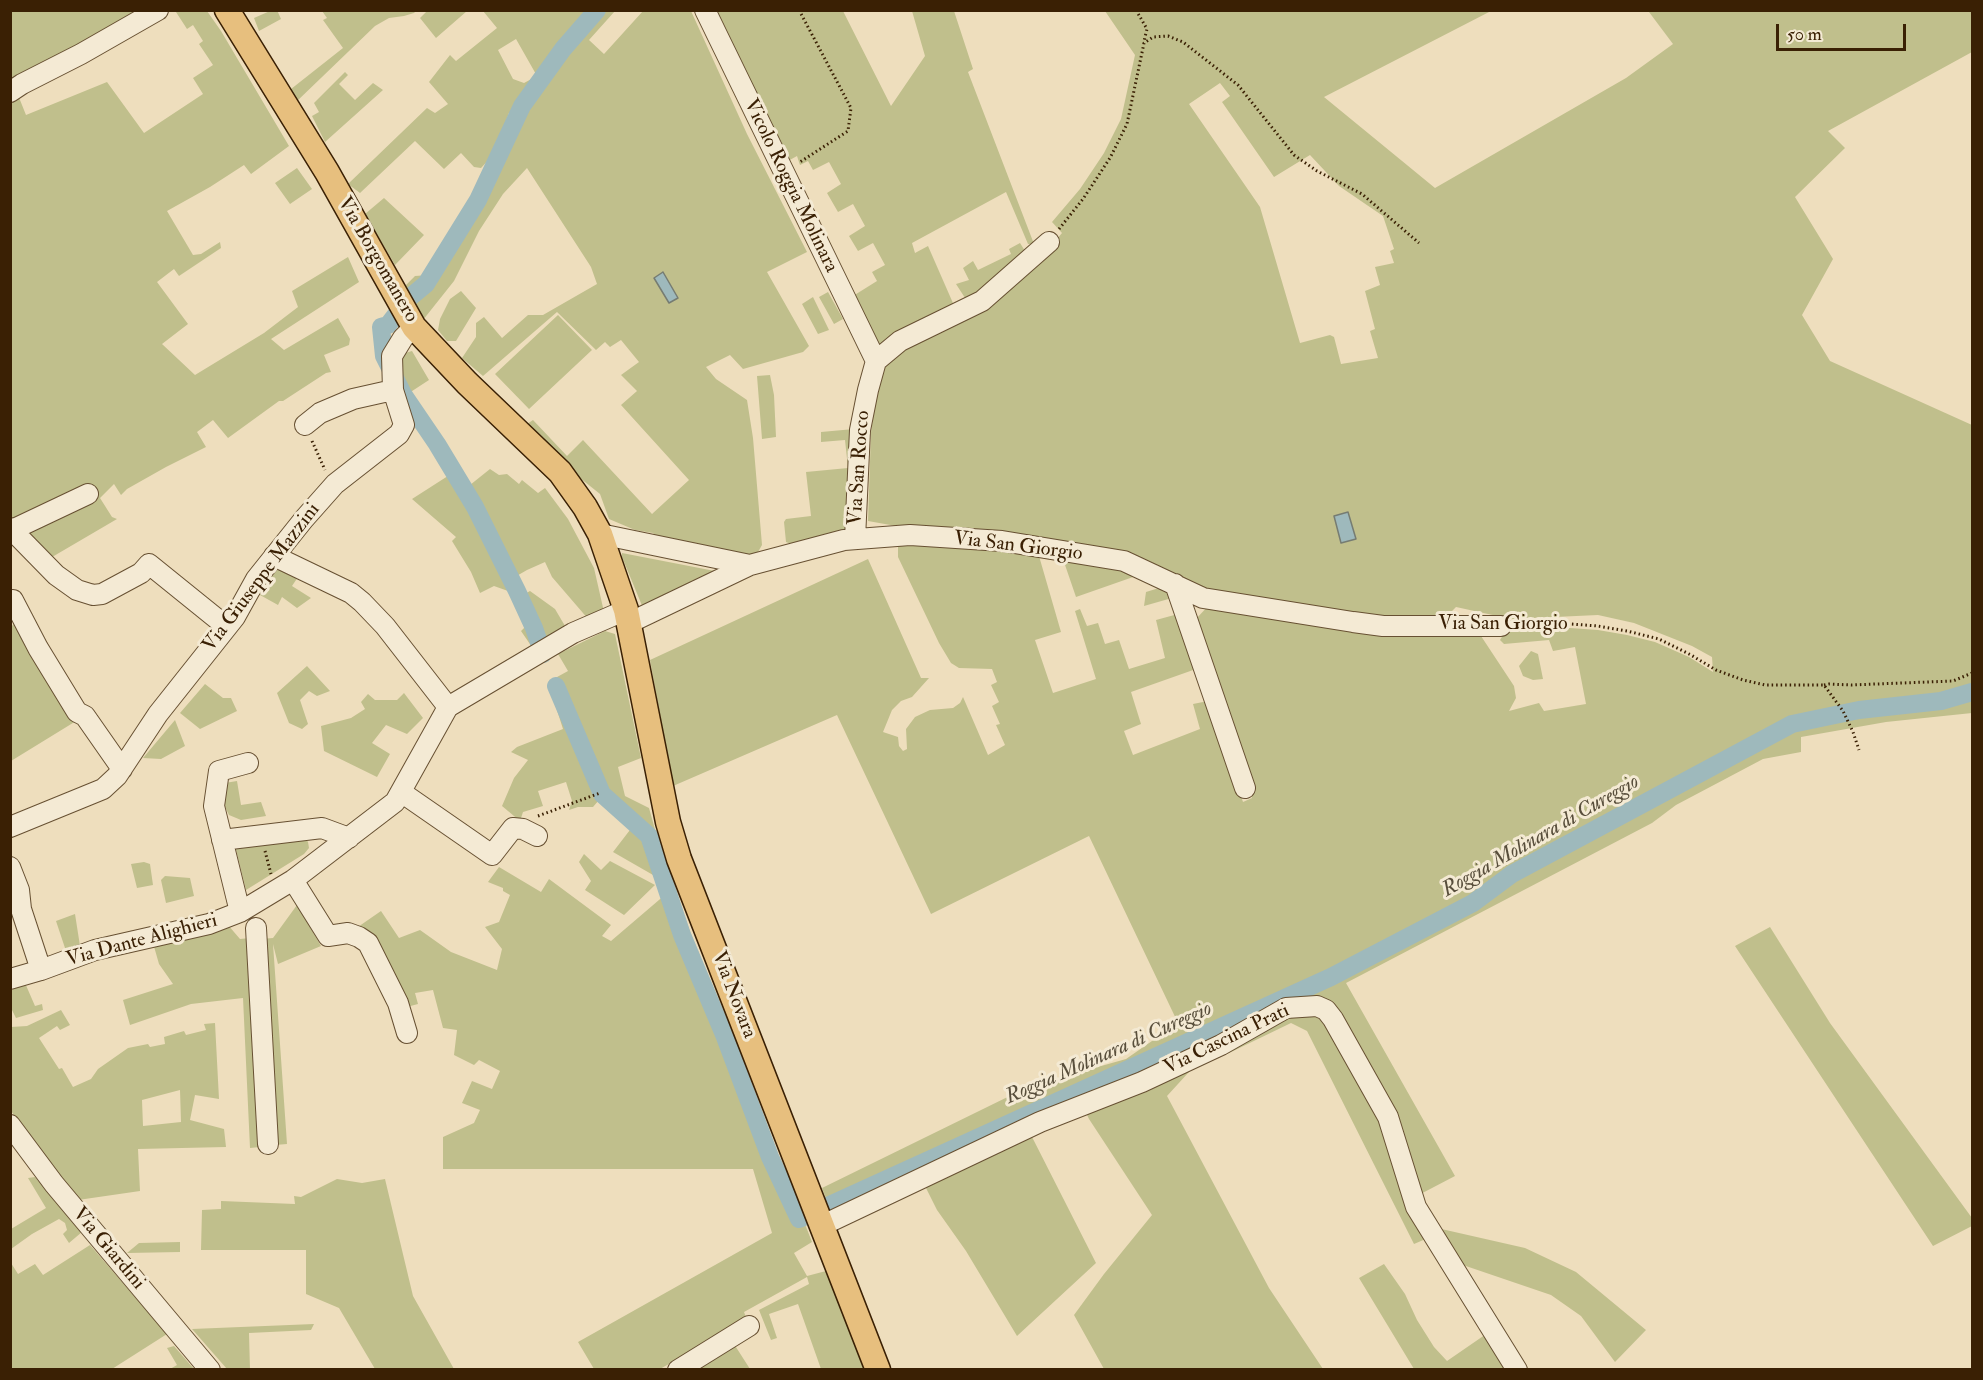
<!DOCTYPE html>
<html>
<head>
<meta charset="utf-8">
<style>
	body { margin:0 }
	#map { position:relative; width:1983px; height:1380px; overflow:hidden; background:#eedebd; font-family:"IM FELL Double Pica",serif }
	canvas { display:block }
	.frame { position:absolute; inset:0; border:12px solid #3a2004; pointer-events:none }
	.scale { position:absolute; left:1776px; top:24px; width:130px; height:27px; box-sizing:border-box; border:3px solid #3a2004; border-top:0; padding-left:8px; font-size:18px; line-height:21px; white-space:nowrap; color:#3a2004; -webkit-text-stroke:4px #f4ead4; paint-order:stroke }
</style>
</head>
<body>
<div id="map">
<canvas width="1983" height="1380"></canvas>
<div class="frame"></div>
<div class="scale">50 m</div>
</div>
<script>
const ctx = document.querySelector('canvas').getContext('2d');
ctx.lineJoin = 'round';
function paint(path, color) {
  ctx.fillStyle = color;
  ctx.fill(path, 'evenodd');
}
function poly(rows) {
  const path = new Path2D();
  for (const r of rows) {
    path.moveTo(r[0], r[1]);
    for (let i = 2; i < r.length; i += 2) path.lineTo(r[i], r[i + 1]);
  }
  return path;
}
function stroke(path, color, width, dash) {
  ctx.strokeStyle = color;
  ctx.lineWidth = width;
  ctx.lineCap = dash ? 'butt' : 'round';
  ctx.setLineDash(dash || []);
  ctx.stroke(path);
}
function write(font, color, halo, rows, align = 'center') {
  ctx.font = font + ' "IM FELL Double Pica",serif';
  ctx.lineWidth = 6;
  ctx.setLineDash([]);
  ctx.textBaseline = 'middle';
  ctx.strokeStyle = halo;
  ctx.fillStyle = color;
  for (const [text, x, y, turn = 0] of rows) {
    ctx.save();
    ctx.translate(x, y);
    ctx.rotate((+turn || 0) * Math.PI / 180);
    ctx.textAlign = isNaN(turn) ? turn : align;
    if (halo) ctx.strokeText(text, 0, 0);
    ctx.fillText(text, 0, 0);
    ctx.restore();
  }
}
paint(poly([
	[181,10,207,11,221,31,289,146,251,174,244,165,210,187,167,211,193,255,201,254,220,242,221,248,179,276,174,269,157,282,188,324,162,344,195,375,264,333,298,307,292,291,348,257,359,282,271,339,284,350,338,318,350,339,349,345,324,355,331,372,326,373,283,401,279,401,228,438,213,420,197,432,206,447,166,467,127,489,121,495,114,484,100,498,112,517,117,519,47,560,14,520,11,519,10,104,18,95,26,115,107,82,144,133,203,94,193,78,213,65,199,44,203,41,193,25,187,29,176,12],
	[277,10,281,19,259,31,254,18,270,11],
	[11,11,144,11,11,81],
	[322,11,416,11,414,13,404,16,389,18,375,26,295,103,286,93,343,48,323,20,327,18],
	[427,11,427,10,467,11,436,38,420,18],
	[483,11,615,11,589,40,604,54,643,11,691,11,747,134,807,252,767,272,809,346,803,352,743,369,730,355,706,367,716,379,747,400,753,438,762,545,754,559,661,541,653,533,635,530,609,519,600,494,565,466,524,426,533,420,567,456,583,440,652,514,689,480,621,405,637,391,621,375,639,362,621,340,610,347,605,342,596,350,557,312,483,376,462,358,476,337,476,323,484,317,502,338,528,315,543,315,597,284,591,267,527,168,503,194,479,231,454,281,423,320,405,286,415,276,429,275,449,254,482,204,493,173,522,119,509,113,493,155,481,168,474,167,461,153,444,169,415,141,360,193,348,184,427,108,435,113,448,104,429,82,450,55,456,61,497,28],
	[516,39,537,76,524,83,513,79,498,50],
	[714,11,843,11,891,106,925,56,912,11,954,11,973,69,968,72,1034,244,1028,244,1006,192,912,243,915,253,928,246,956,310,876,349,853,296,877,281,872,272,885,265,873,243,858,251,849,236,865,226,853,204,838,212,827,193,841,184,829,162,813,170,808,161,800,165,797,156,788,161],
	[1105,11,1491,11,1324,97,1435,188,1626,78,1673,44,1649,12,1651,11,1972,11,1972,52,1828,131,1845,148,1795,197,1833,259,1802,315,1830,361,1972,425,1972,713,1886,722,1801,737,1801,752,1763,759,1676,805,1652,823,1346,983,1455,1176,1411,1199,1428,1238,1414,1244,1307,1031,1291,1023,1229,1053,1199,1061,1167,1096,1269,1288,1323,1369,1104,1369,1074,1315,1104,1274,1152,1215,1089,1119,1079,1098,832,1215,822,1188,1030,1086,1126,1059,1178,1023,1089,836,931,914,837,715,673,786,650,660,868,559,921,678,929,678,912,697,901,701,892,710,883,732,898,737,899,746,903,751,907,749,906,729,915,717,930,710,953,708,960,703,963,697,988,755,1005,745,996,725,1000,724,992,706,999,702,991,685,997,682,992,669,959,668,951,663,939,643,898,557,898,543,979,548,1039,556,1061,632,1035,640,1053,693,1096,679,1075,611,1080,609,1087,626,1098,623,1105,644,1119,640,1129,669,1165,658,1156,620,1178,614,1196,669,1131,692,1141,724,1124,731,1133,755,1200,729,1193,704,1208,701,1243,802,1252,798,1195,620,1210,604,1344,628,1373,635,1463,633,1481,636,1514,686,1516,698,1509,711,1539,703,1544,711,1586,704,1575,647,1553,651,1549,640,1504,644,1500,640,1507,629,1556,627,1598,630,1627,635,1655,642,1689,657,1713,672,1712,657,1692,646,1634,623,1598,615,1511,619,1456,607,1447,616,1382,621,1207,591,1177,576,868,521,871,432,877,393,884,366,903,350,1057,239,1062,233,1052,222,1080,189,1104,153,1121,119,1135,55],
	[1220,83,1230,96,1222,102,1274,177,1310,155,1339,186,1383,216,1394,249,1390,251,1394,263,1375,267,1380,285,1365,291,1375,329,1370,331,1378,358,1341,364,1334,337,1330,335,1300,343,1260,207,1189,104],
	[345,72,348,75,339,84,355,100,373,83,383,90,325,142,312,116,319,112,314,103],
	[297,168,312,189,290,204,275,183],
	[384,198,424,235,395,265,365,214],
	[1020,243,1025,251,988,287,967,301,956,284,969,280,963,268,973,261,978,270,1011,254,1009,249],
	[461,291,476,308,456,341,447,341,438,330,440,319,450,299],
	[828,292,843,319,834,324,819,297],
	[813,297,829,330,818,334,802,304],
	[558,315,592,350,529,409,495,374],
	[412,351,429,380,406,395,418,412,409,417,398,393,402,354],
	[770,375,774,395,776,437,762,439,757,376],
	[854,429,850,499,845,531,801,548,786,542,784,522,786,519,811,516,806,472,848,468,845,440,821,442,821,432],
	[454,457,470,485,490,469,499,475,507,474,519,484,522,480,538,493,545,488,568,519,594,568,604,612,589,620,552,577,545,562,527,570,508,581,521,596,530,591,555,609,568,631,534,650,521,631,526,626,508,591,494,586,480,593,471,572,452,541,456,537,412,499,451,474,446,464],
	[622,553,720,572,643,608,622,557],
	[1064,562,1114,567,1136,576,1076,597],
	[277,569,298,577,292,586,311,598,297,608,282,597,278,605,260,595],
	[1159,588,1167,591,1172,598,1144,606,1146,592],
	[24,613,81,718,11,761,11,627],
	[605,631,615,634,641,758,618,767,625,796,649,808,668,876,660,879,613,852,633,826,599,800,593,807,578,807,569,810,572,801,566,782,538,791,543,806,523,812,520,821,502,806,514,778,528,760,511,752,517,747,563,729,548,682,568,671,558,654],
	[1531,651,1538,654,1543,679,1533,680,1523,676,1519,666],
	[307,666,330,691,317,696,309,691,300,700,308,724,302,729,289,723,277,693],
	[205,684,223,698,231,698,237,711,200,729,180,713],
	[404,693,423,718,407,734,386,725,372,743,390,754,377,777,324,751,321,726,351,718,365,709,361,702,368,694,375,700,397,700],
	[175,720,185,746,161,759,143,758],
	[237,781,241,805,261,802,266,816,241,820,229,815,220,797,225,783],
	[305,838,308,842,309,848,304,854,246,890,235,846],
	[584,854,601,870,610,861,655,885,624,915,585,890,591,881,579,862],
	[144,862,150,864,153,885,137,888,131,864],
	[499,867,541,892,549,879,611,925,602,936,611,941,673,888,812,1242,794,1253,807,1276,826,1271,866,1369,821,1369,798,1304,769,1314,777,1338,771,1340,759,1310,809,1284,807,1277,744,1312,747,1320,660,1369,594,1369,578,1342,772,1233,753,1169,443,1169,443,1137,474,1123,480,1110,462,1103,472,1081,492,1089,500,1071,479,1060,474,1065,454,1055,457,1030,443,1028,433,990,415,993,418,1004,399,1009,355,929,381,911,399,938,420,930,451,952,497,970,502,949,485,927,499,922,510,895,503,891,503,888,488,882],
	[165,876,190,878,194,896,166,903,161,880],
	[297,905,321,946,278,964,273,944,287,1144,275,1145,261,939,273,938],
	[75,914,80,946,67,954,56,921],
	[228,925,240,939,250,938,260,1147,250,1148,243,998,191,1004,130,1025,123,1000,173,984,159,964,153,943],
	[1770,927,1830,1023,1972,1218,1972,1226,1933,1246,1735,946],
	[25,983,35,1006,42,1004,43,1010,16,1018,11,1008,10,991],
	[61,1010,70,1025,60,1030,57,1026,39,1038,59,1069,62,1068,73,1087,91,1079,98,1069,128,1048,148,1044,150,1047,165,1044,164,1037,184,1031,186,1035,206,1030,204,1024,215,1023,219,1099,195,1095,190,1120,224,1129,226,1147,138,1149,140,1191,78,1200,11,1111,11,1027,27,1026],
	[180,1090,181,1122,143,1126,142,1100],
	[1030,1133,1096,1263,1017,1336,966,1251,937,1210,925,1186],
	[35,1177,82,1232,69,1243,63,1234,67,1230,65,1223,59,1219,32,1234,11,1249,11,1229,46,1208,28,1178],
	[337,1179,362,1183,385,1179,413,1296,454,1369,375,1369,339,1308,306,1294,306,1250,201,1250,202,1210,221,1209,221,1201,295,1204,294,1196,301,1197],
	[1437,1228,1525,1248,1576,1272,1646,1330,1615,1362,1581,1316,1551,1295,1457,1263],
	[180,1242,180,1252,127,1253,139,1243],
	[90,1245,167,1334,112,1369,11,1369,11,1263,18,1274,35,1264,43,1275],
	[1384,1264,1405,1294,1417,1320,1434,1347,1447,1361,1492,1330,1517,1369,1414,1369,1359,1278],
	[314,1324,311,1330,249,1333,250,1370,227,1369,192,1329],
	[734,1344,750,1369,691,1370],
	[174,1346,194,1369,170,1369,177,1365,167,1348]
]), '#c0bf8c');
const water = poly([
	[663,272,678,298,669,303,654,278,663,272],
	[1348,512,1356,539,1341,543,1334,516,1348,512]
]);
paint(water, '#9eb9bc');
stroke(water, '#767c72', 1.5);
stroke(poly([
	[543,654,534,628,517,591,475,507,437,444,403,394,384,356,381,327,388,325,408,299,426,284,478,200,522,106,563,49,597,10],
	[556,686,602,794,649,836,682,935,725,1037,770,1157,799,1219,1331,977,1473,903,1512,874,1792,724,1859,710,1941,701,1972,692]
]), '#9eb9bc', 18);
const minor = poly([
	[705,10,876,361],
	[10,92,22,84,81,54,158,10],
	[305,425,320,413,353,399,393,390],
	[10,528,56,575,77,590,93,595,102,594,141,573,149,564,227,627],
	[12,530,88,494],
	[600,534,750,565],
	[855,539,860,430,868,390,876,361,900,341,982,301,1049,242],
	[274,556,351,593,362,602,385,626,448,707],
	[1175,584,1245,788],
	[13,600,38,648,77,712,85,716,122,769],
	[629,623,750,565,844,540,910,535,1002,541,1124,561,1203,598,1353,622,1383,626,1501,626],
	[401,792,492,855,513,828,523,829,537,836],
	[10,827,103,789,117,776,158,714,235,617,256,579,304,519,335,484,399,434,404,425,393,390,392,356,403,338,414,327],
	[222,840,322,828,349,838],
	[10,867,19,890,21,909,41,970],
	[293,880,328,936,348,933,359,937,368,943,398,1003,407,1033],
	[240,912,214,806,219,771,248,763],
	[256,928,268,1144],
	[10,979,41,970,95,950,209,924,240,912,293,880,395,802,448,707,573,633,626,610],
	[10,1125,54,1184,210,1370],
	[823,1225,1040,1122,1142,1082,1221,1045,1286,1008,1317,1006,1326,1010,1333,1019,1388,1117,1416,1207,1517,1370],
	[678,1370,749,1326]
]);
const major = poly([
	[227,10,327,172,414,327,467,383,560,472,585,507,600,534,626,610,668,822,679,859,878,1370]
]);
stroke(minor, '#675032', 22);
stroke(major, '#3a2004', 27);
stroke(poly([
	[799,10,851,108,848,131,800,162],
	[1136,10,1147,29,1144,41],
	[1059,229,1083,199,1110,158,1127,124,1144,43,1153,37,1168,36,1183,42,1238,85,1294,155,1317,171,1362,194,1419,243],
	[312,441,325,470],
	[1518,625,1557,623,1598,626,1627,631,1659,639,1691,655,1716,670,1743,680,1765,685,1824,685,1843,711,1853,732,1859,750],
	[1824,685,1829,684,1851,685,1953,681,1972,673],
	[538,816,600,793],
	[265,851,271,874]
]), '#3a2004', 3, [1.5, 3]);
stroke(minor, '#f4ead4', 20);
stroke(major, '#e7bf7e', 24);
write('20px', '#3a2004', '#f4ead4', [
	["Vicolo Roggia Molinara",790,186,64],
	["Via Borgomanero",377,260,60],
	["Via San Rocco",860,468,-86],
	["Via San Giorgio",1018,547,7],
	["Via Giuseppe Mazzini",262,578,-53],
	["Via San Giorgio",1503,625],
	["Via Dante Alighieri",142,941,-15],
	["Via Novara",733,995,69],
	["Via Cascina Prati",1227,1040,-26],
	["Via Giardini",108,1249,50]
]);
write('italic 21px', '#584e3b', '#f4ead4', [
	["Roggia Molinara di Cureggio",1541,837,-30],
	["Roggia Molinara di Cureggio",1109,1054,-24]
]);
</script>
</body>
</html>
